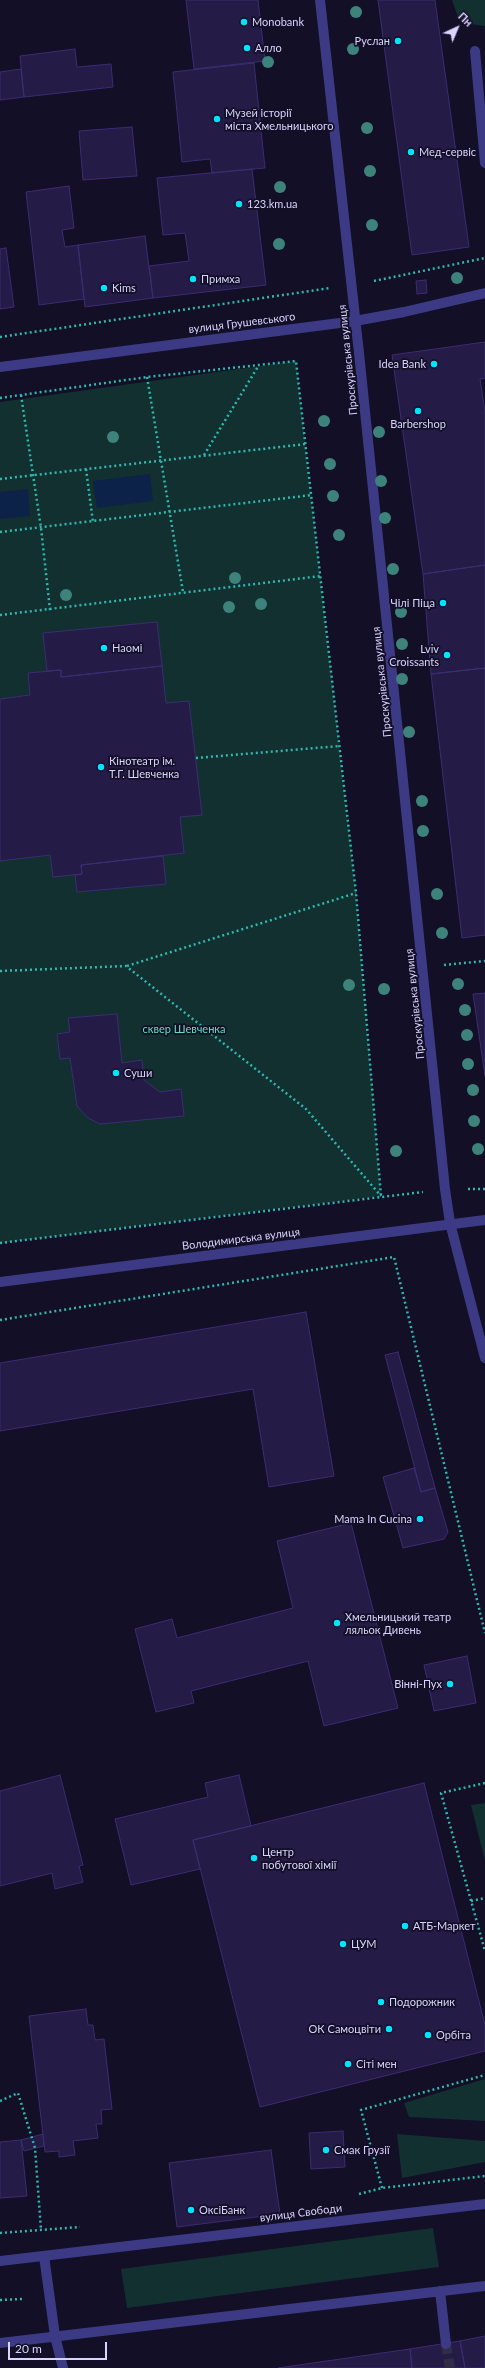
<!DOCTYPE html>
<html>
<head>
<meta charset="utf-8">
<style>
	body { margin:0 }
	#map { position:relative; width:485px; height:2368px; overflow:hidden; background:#130f26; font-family:Lato,sans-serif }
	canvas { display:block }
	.north { position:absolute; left:437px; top:8px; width:40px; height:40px; -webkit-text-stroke:3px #130f26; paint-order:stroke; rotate:44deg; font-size:11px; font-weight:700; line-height:16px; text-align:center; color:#d9d4ff }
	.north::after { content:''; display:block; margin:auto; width:14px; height:18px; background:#d9d4ff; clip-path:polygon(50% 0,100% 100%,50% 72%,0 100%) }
	.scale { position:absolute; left:8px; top:2342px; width:99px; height:18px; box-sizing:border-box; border:2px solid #d9d4ff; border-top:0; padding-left:5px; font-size:12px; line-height:14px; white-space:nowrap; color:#d9d4ff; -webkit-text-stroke:3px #130f26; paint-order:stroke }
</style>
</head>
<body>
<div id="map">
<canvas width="485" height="2368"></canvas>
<div class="north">Пн</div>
<div class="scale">20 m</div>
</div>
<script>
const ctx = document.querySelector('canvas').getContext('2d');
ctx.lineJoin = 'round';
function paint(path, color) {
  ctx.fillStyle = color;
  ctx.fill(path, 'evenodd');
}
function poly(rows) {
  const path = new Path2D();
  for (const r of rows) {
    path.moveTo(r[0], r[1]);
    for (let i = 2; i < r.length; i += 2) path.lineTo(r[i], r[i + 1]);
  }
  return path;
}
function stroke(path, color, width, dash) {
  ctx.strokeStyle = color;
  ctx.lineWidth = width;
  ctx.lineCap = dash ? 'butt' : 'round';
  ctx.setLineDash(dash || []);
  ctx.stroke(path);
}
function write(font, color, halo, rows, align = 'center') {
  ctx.font = font + ' Lato,sans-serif';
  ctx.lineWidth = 3.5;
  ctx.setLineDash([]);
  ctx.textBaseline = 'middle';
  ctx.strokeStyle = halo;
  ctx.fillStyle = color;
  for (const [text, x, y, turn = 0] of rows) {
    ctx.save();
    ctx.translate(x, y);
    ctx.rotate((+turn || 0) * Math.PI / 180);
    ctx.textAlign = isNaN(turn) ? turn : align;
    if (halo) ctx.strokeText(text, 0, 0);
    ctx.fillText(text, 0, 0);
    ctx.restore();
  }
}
paint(poly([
	[452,0,485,0,485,26,470,24,458,17],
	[296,361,356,893,381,1196,0,1243,0,402],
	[485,1803,485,1861,471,1805],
	[485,2079,485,2121,409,2117,404,2103],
	[397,2134,485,2141,485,2162,402,2178],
	[433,2228,439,2267,127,2308,121,2269]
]), '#12302f');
paint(poly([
	[150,474,153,501,97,508,93,481],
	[28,489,30,516,0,519,0,492]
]), '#0c2248');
const building = poly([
	[186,0,258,0,265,61,194,69,186,0],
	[378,0,435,0,469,247,412,255,378,0],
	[75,49,77,67,111,64,113,87,24,97,20,56,75,49],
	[254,63,265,168,212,173,210,159,182,162,173,72,254,63],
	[21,69,24,97,0,100,0,72,21,69],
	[132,127,137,176,83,180,79,131,132,127],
	[252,169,266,285,153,298,149,266,189,261,185,233,163,235,157,178,252,169],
	[69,186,74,228,62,230,65,247,78,245,84,299,39,305,26,192,69,186],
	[145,236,153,298,85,307,78,245,145,236],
	[6,248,14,307,0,309,0,249,6,248],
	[426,280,427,293,417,294,416,281,426,280],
	[485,342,485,378,480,379,485,412,485,565,423,574,392,355,485,342],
	[485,565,485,668,431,674,423,574,485,565],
	[157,622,162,666,61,677,61,670,47,671,43,633,157,622],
	[162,666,166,703,189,701,202,815,180,817,184,853,81,865,82,874,53,877,50,855,0,861,0,699,30,695,28,673,61,670,61,677,162,666],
	[485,668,485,935,462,938,431,674,485,668],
	[163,856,166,884,77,892,75,875,82,874,81,865,163,856],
	[485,993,485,1076,473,994,485,993],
	[117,1014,122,1063,142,1060,144,1080,160,1092,181,1089,184,1116,100,1124,88,1118,77,1106,70,1058,60,1059,57,1034,70,1032,68,1018,117,1014],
	[306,1312,334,1476,269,1487,253,1389,0,1431,0,1363,306,1312],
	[398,1352,435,1488,421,1492,385,1355,398,1352],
	[414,1468,421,1492,435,1488,448,1532,444,1539,403,1548,383,1477,414,1468],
	[351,1523,398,1708,324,1726,308,1661,191,1691,194,1703,156,1712,135,1629,172,1619,177,1638,293,1608,277,1541,351,1523],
	[467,1656,476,1703,434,1711,424,1665,467,1656],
	[60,1775,83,1865,79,1866,83,1882,55,1889,52,1873,0,1886,0,1791,60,1775],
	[239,1775,251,1826,193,1840,200,1869,131,1885,115,1819,208,1797,205,1783,239,1775],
	[424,1783,485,2025,485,2051,260,2107,193,1840,424,1783],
	[86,2009,88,2025,93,2025,95,2040,104,2039,112,2109,101,2110,102,2124,96,2124,98,2138,73,2141,75,2155,59,2157,59,2151,45,2152,29,2016,86,2009],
	[343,2131,345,2167,311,2169,309,2133,343,2131],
	[43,2134,44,2146,24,2151,21,2140,43,2134],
	[21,2140,27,2196,0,2198,0,2142,21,2140],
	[271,2150,280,2214,177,2227,169,2163,271,2150],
	[485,2336,485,2368,465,2368,460,2341,485,2336],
	[460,2341,465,2368,412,2368,410,2349,460,2341],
	[410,2349,412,2368,278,2368,410,2349]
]);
paint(building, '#241b47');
stroke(building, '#3b2d73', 1);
stroke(poly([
	[446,2344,450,2368]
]), '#312d47', 10, [10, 5]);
stroke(poly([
	[374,281,485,258],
	[0,337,330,288],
	[147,377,183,592],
	[21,395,41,528,50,610],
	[0,398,147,377,296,361,356,893,381,1196],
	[204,455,259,365],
	[86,469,93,522],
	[0,479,306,444],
	[0,532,312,495],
	[0,615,321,576],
	[196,758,340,746],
	[444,965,485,961],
	[127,966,356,893],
	[0,971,126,966,306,1109,381,1196],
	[468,1189,485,1189],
	[0,1243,423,1192],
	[0,1320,394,1257,485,1633],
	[485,1783,441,1793,485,1951],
	[471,1901,485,1898],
	[0,2101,18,2093,35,2148,41,2230],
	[382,2188,361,2110,485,2075],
	[359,2194,382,2188,485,2176],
	[0,2233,80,2227],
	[0,2300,22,2299]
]), '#2fb8b0', 2.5, [2, 3]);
stroke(poly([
	[320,0,359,353,445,1189,450,1223,485,1358],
	[475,51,485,163],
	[0,367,355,321,404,312,485,293],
	[0,1282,485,1220],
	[44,2256,55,2336,63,2368],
	[0,2261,485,2204],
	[440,2291,446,2344],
	[0,2343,485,2286]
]), '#3d3a85', 10);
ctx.fillStyle = '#3d827b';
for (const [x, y] of [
	[356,12],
	[353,49],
	[268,62],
	[367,128],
	[370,171],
	[280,187],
	[372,225],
	[279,244],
	[457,278],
	[324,421],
	[379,432],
	[113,437],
	[330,464],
	[381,481],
	[333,496],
	[385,518],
	[339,535],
	[393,569],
	[235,578],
	[66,595],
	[261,604],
	[229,607],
	[401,612],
	[402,644],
	[402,679],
	[409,732],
	[422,801],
	[423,831],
	[437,894],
	[442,933],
	[458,984],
	[349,985],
	[384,989],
	[465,1010],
	[467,1035],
	[468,1064],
	[473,1090],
	[474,1121],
	[478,1149],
	[396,1151]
]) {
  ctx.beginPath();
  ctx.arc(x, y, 6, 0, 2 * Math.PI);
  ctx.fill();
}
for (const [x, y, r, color] of [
	[244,22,4,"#00e5ff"],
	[398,41,4,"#00e5ff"],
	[247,48,4,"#00e5ff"],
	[217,119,4,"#00e5ff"],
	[411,152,4,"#00e5ff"],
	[239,204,4,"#00e5ff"],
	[193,279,4,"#00e5ff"],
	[104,288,4,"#00e5ff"],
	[434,364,4,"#00e5ff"],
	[418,411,4,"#00e5ff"],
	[443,603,4,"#00e5ff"],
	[104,648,4,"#00e5ff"],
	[447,655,4,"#00e5ff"],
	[101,767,4,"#00e5ff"],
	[116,1073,4,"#00e5ff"],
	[420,1519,4,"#00e5ff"],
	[337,1623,4,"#00e5ff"],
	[450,1684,4,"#00e5ff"],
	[254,1858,4,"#00e5ff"],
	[405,1926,4,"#00e5ff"],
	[343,1944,4,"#00e5ff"],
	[381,2002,4,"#00e5ff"],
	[389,2029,4,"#00e5ff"],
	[428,2035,4,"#00e5ff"],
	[348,2064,4,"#00e5ff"],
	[326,2150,4,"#00e5ff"],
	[191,2210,4,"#00e5ff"]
]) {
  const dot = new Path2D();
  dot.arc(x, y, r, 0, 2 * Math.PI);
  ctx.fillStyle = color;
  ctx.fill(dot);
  stroke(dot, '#130f26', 1.5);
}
write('11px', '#d9d4ff', '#130f26', [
	["Monobank",252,22],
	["Руслан",390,41,"right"],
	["Алло",255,48],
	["Музей історії",225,113],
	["міста Хмельницького",225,126],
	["Мед-сервіс",419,152],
	["123.km.ua",247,204],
	["Примха",201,279],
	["Kims",112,288],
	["Idea Bank",426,364,"right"],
	["Barbershop",418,424,"center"],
	["Чілі Піца",435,603,"right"],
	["Наомі",112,648],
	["Lviv",439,649,"right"],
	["Croissants",439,662,"right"],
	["Кінотеатр ім.",109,761],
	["Т.Г. Шевченка",109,774],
	["Суши",124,1073],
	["Mama In Cucina",412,1519,"right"],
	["Хмельницький театр",345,1617],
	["ляльок Дивень",345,1630],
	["Вінні-Пух",442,1684,"right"],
	["Центр",262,1852],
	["побутової хімії",262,1865],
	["АТБ-Маркет",413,1926],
	["ЦУМ",351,1944],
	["Подорожник",389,2002],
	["ОК Самоцвіти",381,2029,"right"],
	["Орбіта",436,2035],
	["Сіті мен",356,2064],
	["Смак Грузії",334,2150],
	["ОксіБанк",199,2210]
], 'left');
write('11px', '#d9d4ff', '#130f26', [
	["вулиця Грушевського",242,323,-7],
	["Проскурівська вулиця",348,360,-96],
	["Проскурівська вулиця",382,682,-96],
	["Проскурівська вулиця",415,1004,-96],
	["Володимирська вулиця",241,1239,-7],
	["вулиця Свободи",301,2213,-7]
]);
write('11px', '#5fe0c0', '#130f26', [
	["сквер Шевченка",184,1029]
]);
</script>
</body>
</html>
